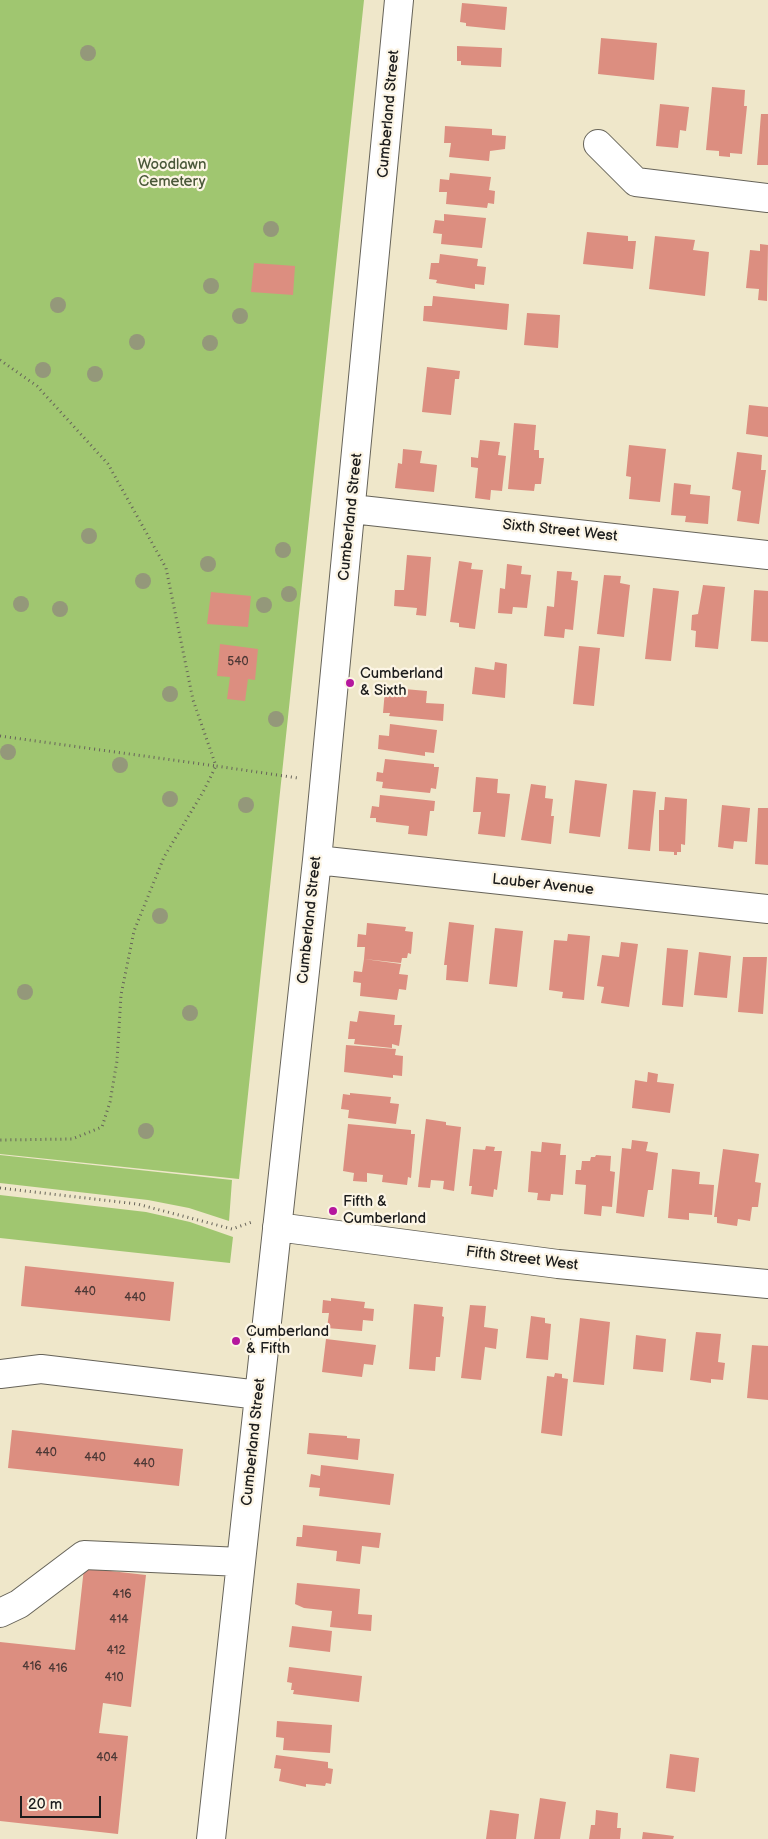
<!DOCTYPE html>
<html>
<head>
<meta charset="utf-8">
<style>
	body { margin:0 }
	#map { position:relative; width:768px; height:1839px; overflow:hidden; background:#efe7ca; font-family:"Balsamiq Sans",sans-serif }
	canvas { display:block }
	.scale { position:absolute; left:20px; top:1796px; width:81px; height:22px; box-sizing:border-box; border:2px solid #1c1c1c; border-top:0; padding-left:6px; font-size:15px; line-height:18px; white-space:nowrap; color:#1c1c1c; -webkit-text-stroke:4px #fcf5e5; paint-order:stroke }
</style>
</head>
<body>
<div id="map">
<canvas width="768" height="1839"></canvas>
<div class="scale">20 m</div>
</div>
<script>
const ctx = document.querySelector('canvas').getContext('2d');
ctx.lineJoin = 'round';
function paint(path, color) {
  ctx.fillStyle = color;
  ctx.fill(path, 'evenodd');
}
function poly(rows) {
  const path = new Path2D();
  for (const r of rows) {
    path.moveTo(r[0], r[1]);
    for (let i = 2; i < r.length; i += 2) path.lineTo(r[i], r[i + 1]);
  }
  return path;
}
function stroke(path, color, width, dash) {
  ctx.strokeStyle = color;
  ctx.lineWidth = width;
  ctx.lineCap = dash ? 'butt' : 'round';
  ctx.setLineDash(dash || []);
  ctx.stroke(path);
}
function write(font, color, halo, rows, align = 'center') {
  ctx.font = font + ' "Balsamiq Sans",sans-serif';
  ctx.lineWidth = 4.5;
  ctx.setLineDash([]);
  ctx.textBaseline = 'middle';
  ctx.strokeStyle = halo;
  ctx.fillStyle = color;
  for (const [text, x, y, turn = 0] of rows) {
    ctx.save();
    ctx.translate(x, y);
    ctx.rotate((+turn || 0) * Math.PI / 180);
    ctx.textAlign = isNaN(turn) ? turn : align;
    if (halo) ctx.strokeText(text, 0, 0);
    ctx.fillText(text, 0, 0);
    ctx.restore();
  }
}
paint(poly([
	[0,0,364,0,239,1179,0,1154],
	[0,1155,232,1180,229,1221,189,1208,148,1200,0,1183],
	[0,1195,146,1212,190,1222,233,1237,230,1263,0,1238]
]), '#a0c670');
paint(poly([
	[462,3,507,7,505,30,466,26,466,23,460,22],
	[601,38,657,43,654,80,598,74],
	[457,46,502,48,501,67,461,65,461,61,457,61],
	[712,87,745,90,744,106,747,106,742,154,730,153,730,157,719,156,719,151,706,150],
	[660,104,689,107,686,131,680,130,678,148,656,146],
	[761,114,768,114,768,165,757,165],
	[445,126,492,129,492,135,506,136,505,149,490,151,489,161,449,157,451,143,444,143],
	[450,173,491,177,489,190,495,191,494,204,488,203,487,208,446,204,447,192,439,192,440,179,449,180],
	[444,214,486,218,482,248,441,244,442,234,433,233,435,220,444,221],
	[587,232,628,236,628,241,636,241,633,269,583,264],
	[655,236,695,240,693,250,709,252,705,296,649,289],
	[760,244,768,245,767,301,758,300,759,289,746,288,750,250,760,251],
	[440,254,478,259,477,266,486,267,484,285,475,284,475,289,436,283,437,280,429,279,431,263,439,263],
	[254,263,295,266,293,295,251,292],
	[433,296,509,304,507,330,423,321,424,306,432,306],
	[527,313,560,315,558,348,524,345],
	[427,367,460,371,459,379,455,379,451,415,422,412],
	[749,405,768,407,768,437,746,434],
	[514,423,536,425,534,450,539,450,539,458,544,458,541,484,535,484,534,491,508,489],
	[480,440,500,442,498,455,506,456,502,491,491,490,490,500,475,498,478,468,471,467,471,457,478,458],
	[629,445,666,449,660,502,629,499,631,477,626,476],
	[403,449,422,451,420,463,437,465,434,492,395,488,398,463,402,464],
	[737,452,762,455,761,470,766,470,759,524,737,521,741,491,732,489],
	[674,483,691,485,690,494,710,496,708,524,685,522,686,516,671,515],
	[407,555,431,557,426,616,416,615,417,608,394,606,395,590,404,590],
	[459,561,472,563,471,569,483,570,475,629,459,627,459,623,450,622],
	[507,564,522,566,521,574,531,575,527,608,513,607,512,614,498,613,500,588,505,589],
	[557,571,572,572,571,580,578,581,573,630,565,629,564,638,544,636,547,606,554,607],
	[604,575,621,576,620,583,630,585,624,637,597,634],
	[703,585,725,587,718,649,695,647,696,631,691,630,692,615,698,614],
	[653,588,679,591,671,661,645,659],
	[754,590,768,591,768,642,751,641],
	[211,592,251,596,248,627,207,624],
	[220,644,258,649,255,680,248,679,245,701,227,699,230,677,217,676],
	[579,646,600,648,594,706,573,704],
	[495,662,507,664,505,698,472,694,475,667,494,670],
	[393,688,427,691,426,703,444,704,443,721,389,716,390,713,383,713,385,690,392,691],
	[390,724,437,730,434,753,425,752,425,756,378,749,379,735,389,736],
	[385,759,434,764,434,767,439,767,436,789,431,788,430,793,382,788,383,782,376,781,377,772,383,773],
	[476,777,498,779,497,793,510,794,505,837,478,834,481,812,473,812],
	[575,780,607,784,600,837,569,833],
	[531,784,546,786,545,798,553,799,551,816,554,816,551,844,521,840],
	[633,790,656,792,650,851,628,849],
	[380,795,435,801,434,811,430,811,427,836,408,834,409,826,376,822,376,818,370,818,372,806,379,807],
	[665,797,687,799,685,845,681,844,681,852,677,852,677,855,674,855,674,852,659,851,659,810,664,810],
	[722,805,750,808,747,842,734,841,733,849,718,847],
	[758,808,768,808,768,865,755,864],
	[449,922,474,925,468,982,446,980,447,965,444,965],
	[367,923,406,927,405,931,413,932,411,954,408,953,407,958,402,958,401,963,364,959,365,947,357,947,358,934,366,935],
	[495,928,523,931,517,987,489,984],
	[568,934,590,936,584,1000,562,998,563,992,549,990,554,940,567,941],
	[621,942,638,944,629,1007,601,1003,604,987,597,986,602,955,619,957],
	[667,948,688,950,683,1007,662,1005],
	[699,952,731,956,727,998,694,995],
	[743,957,767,957,763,1014,738,1012],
	[364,959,401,964,399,974,408,975,406,990,399,989,397,1000,360,996,361,983,353,982,354,971,362,972],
	[359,1011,395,1015,394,1025,402,1025,399,1046,392,1044,392,1048,354,1044,355,1039,348,1039,350,1021,357,1022],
	[346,1045,396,1049,395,1055,403,1056,402,1076,393,1075,393,1078,344,1072],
	[648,1072,658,1074,657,1082,674,1084,670,1113,632,1108,635,1080,647,1082],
	[350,1093,391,1097,390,1103,399,1104,396,1124,348,1118,349,1110,341,1109,343,1094,350,1095],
	[426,1119,446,1122,446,1125,461,1127,454,1191,443,1189,444,1181,431,1180,430,1188,418,1187],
	[348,1124,411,1130,411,1134,415,1134,411,1178,408,1177,407,1185,382,1182,383,1175,367,1173,367,1182,353,1181,354,1173,343,1171],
	[632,1140,648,1142,646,1151,658,1153,653,1190,648,1190,644,1217,616,1213,622,1148,631,1149],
	[542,1142,561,1144,560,1155,566,1155,563,1195,551,1194,550,1201,537,1200,538,1193,528,1192,531,1151,541,1152],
	[486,1146,495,1147,494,1151,502,1151,497,1190,494,1189,493,1197,471,1194,472,1186,469,1186,473,1149,485,1150],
	[723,1149,759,1154,755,1182,761,1183,758,1207,752,1207,750,1221,738,1219,737,1226,717,1223,717,1217,714,1217],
	[596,1155,611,1156,610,1171,615,1172,612,1207,602,1206,601,1216,584,1214,586,1185,575,1184,576,1170,581,1170,582,1161,590,1161,591,1157,595,1157],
	[672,1169,700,1172,699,1184,714,1185,712,1215,689,1213,689,1220,668,1218],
	[25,1266,174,1282,170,1321,21,1306],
	[331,1298,365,1302,364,1308,374,1309,373,1321,363,1320,362,1331,327,1328,329,1313,322,1313,323,1300,331,1301],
	[414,1304,443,1307,442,1316,444,1317,440,1357,436,1357,435,1371,409,1369],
	[470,1305,486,1306,484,1327,498,1329,496,1349,485,1347,481,1380,461,1378],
	[531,1316,545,1318,545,1323,551,1324,548,1360,526,1358],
	[580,1318,610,1322,604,1385,573,1382],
	[696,1332,721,1334,718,1362,725,1363,723,1380,711,1379,711,1383,690,1380],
	[636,1335,666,1339,663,1372,633,1369],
	[326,1339,376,1345,373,1365,364,1364,362,1377,322,1372],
	[752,1345,768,1346,768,1400,747,1398],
	[555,1373,562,1374,562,1378,568,1379,562,1436,541,1433,547,1376,554,1377],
	[12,1430,183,1449,179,1486,8,1468],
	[309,1433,347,1436,347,1438,360,1439,358,1460,307,1454],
	[321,1465,394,1474,390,1505,319,1496,320,1488,309,1487,311,1474,320,1476],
	[303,1525,381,1533,379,1548,362,1546,360,1564,336,1561,337,1551,296,1546,297,1537,302,1537],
	[84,1568,146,1575,131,1707,103,1703,99,1733,128,1736,118,1834,0,1821,0,1642,75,1650],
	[297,1583,360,1589,358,1614,372,1615,371,1631,330,1627,332,1611,304,1608,295,1604],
	[292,1626,332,1631,330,1652,289,1647],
	[289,1667,362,1676,359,1702,293,1694,294,1690,291,1690,292,1683,287,1682],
	[277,1721,332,1725,330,1753,283,1750,284,1738,276,1737],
	[670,1754,699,1758,695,1792,666,1788],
	[276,1755,328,1762,328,1768,333,1769,331,1784,326,1783,325,1786,306,1784,306,1787,279,1781,281,1769,274,1768],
	[540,1798,566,1802,560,1839,534,1839],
	[490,1810,519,1814,516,1839,486,1839],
	[596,1810,618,1813,617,1828,621,1828,620,1839,589,1839,591,1825,595,1825],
	[643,1832,674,1836,673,1839,642,1839]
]), '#dc8e80');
const minor = poly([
	[598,144,636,182,768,198],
	[352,509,768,555],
	[317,860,768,909],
	[277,1227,558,1264,768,1284],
	[0,1374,41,1369,259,1395],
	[0,1613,19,1604,84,1555,241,1562],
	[211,1839,317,860,399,0]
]);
stroke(minor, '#666359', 30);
stroke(poly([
	[0,360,37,386,108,464,166,568,193,700,216,766,298,778],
	[0,736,216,766,203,792,164,857,134,931,121,995,117,1061,110,1102,102,1127,72,1139,0,1140],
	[0,1188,137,1204,232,1229,252,1222]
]), '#666359', 3, [1, 4]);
stroke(minor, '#fff', 28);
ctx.fillStyle = '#94987a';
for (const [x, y] of [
	[88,53],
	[271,229],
	[211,286],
	[58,305],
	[240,316],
	[137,342],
	[210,343],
	[43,370],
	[95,374],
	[89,536],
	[283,550],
	[208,564],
	[143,581],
	[289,594],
	[21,604],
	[264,605],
	[60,609],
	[170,694],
	[276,719],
	[8,752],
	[120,765],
	[170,799],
	[246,805],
	[160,916],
	[25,992],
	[190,1013],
	[146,1131]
]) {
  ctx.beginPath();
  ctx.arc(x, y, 8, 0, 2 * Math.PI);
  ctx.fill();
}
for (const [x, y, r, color] of [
	[350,683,5,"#b5179e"],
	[333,1211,5,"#b5179e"],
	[236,1341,5,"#b5179e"]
]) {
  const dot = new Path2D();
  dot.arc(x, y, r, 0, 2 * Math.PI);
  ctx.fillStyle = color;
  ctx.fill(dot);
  stroke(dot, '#fcf5e5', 2);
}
write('12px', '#4c3835', null, [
	["540",238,662],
	["440",85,1292],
	["440",135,1298],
	["440",46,1453],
	["440",95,1458],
	["440",144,1464],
	["416",122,1595],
	["414",119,1620],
	["412",116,1651],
	["416",32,1667],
	["416",58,1669],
	["410",114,1678],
	["404",107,1758]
]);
write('15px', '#1c1c1c', '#fcf5e5', [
	["Cumberland Street",389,114,-85],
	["Cumberland Street",351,517,-84],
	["Sixth Street West",560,531,6],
	["Lauber Avenue",543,885,6],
	["Cumberland Street",310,920,-84],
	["Fifth Street West",522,1259,7],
	["Cumberland Street",254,1442,-84]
]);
write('15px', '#4a5839', '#fcf5e5', [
	["Woodlawn",172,165],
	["Cemetery",172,182]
]);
write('15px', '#1c1c1c', '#fcf5e5', [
	["Cumberland",360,674],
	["& Sixth",360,691],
	["Fifth &",343,1202],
	["Cumberland",343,1219],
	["Cumberland",246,1332],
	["& Fifth",246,1349]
], 'left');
</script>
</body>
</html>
